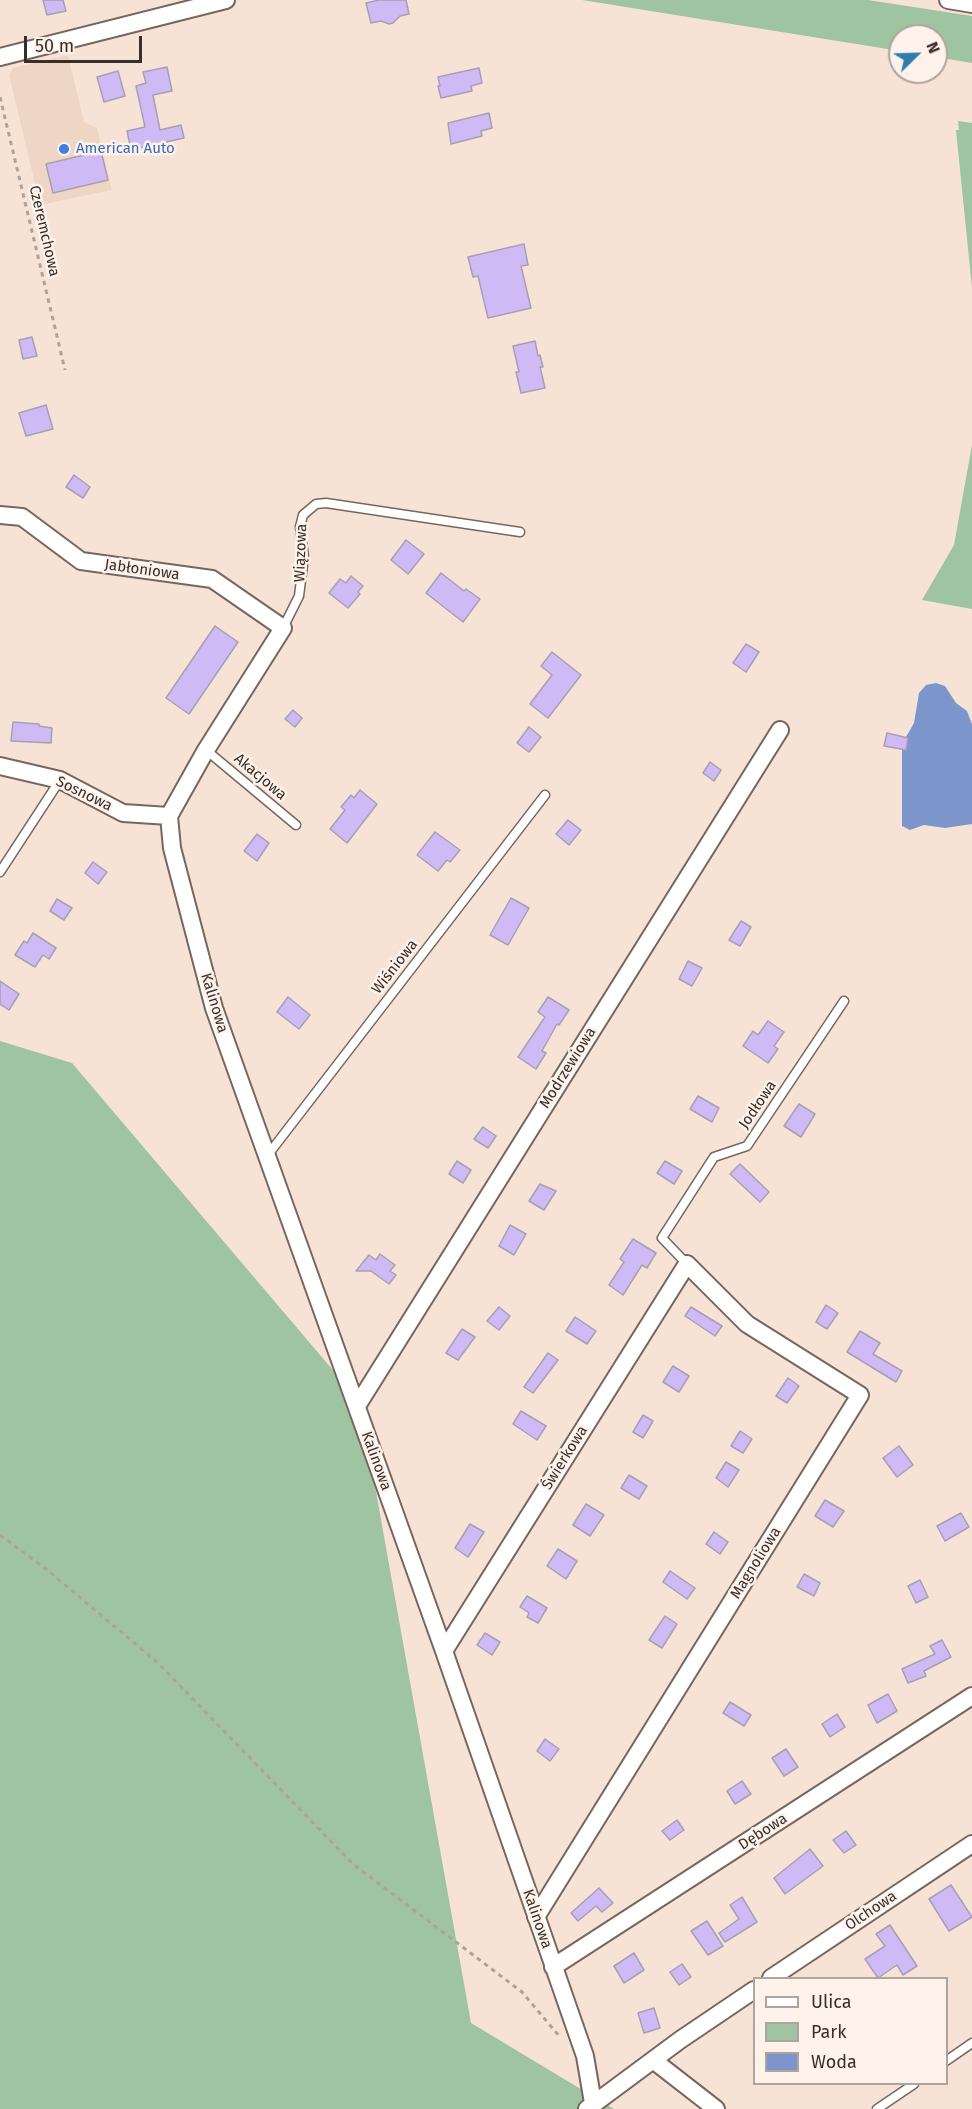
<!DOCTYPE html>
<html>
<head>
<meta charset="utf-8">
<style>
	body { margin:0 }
	#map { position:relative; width:972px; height:2109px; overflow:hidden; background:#f7e3d6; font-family:"Fira Sans",sans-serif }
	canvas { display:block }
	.legend { position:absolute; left:753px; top:1977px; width:195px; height:108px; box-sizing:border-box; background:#fef2ea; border:2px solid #aea49d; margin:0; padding:8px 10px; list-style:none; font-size:18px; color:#362f2a }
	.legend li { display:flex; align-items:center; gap:12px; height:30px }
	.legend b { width:30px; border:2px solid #aea49d }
	.north { position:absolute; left:888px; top:24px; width:60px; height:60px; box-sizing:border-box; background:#fef2ea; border:2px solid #aea49d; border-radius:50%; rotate:67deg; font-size:16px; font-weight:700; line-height:24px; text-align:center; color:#362f2a }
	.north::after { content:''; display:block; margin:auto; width:21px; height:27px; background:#317caf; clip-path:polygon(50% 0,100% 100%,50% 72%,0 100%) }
	.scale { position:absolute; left:24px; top:36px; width:118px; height:27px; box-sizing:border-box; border:3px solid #362f2a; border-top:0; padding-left:8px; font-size:18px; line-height:21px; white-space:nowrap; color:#362f2a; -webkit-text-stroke:4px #fef2ea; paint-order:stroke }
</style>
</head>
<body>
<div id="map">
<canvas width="972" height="2109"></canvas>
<ul class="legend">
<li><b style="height:8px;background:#fff"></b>Ulica</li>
<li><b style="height:16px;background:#9ec4a1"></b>Park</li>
<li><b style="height:16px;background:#7c96cb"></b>Woda</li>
</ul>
<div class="north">N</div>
<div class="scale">50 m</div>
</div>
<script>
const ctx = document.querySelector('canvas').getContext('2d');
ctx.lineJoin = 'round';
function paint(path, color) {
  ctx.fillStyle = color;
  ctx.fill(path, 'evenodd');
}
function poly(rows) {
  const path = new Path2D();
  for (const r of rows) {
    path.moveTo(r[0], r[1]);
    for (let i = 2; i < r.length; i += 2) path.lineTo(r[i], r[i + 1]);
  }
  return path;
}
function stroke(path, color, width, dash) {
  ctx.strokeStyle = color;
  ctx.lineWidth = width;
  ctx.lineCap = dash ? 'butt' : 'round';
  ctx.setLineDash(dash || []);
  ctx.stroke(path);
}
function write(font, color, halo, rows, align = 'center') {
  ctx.font = font + ' "Fira Sans",sans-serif';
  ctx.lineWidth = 5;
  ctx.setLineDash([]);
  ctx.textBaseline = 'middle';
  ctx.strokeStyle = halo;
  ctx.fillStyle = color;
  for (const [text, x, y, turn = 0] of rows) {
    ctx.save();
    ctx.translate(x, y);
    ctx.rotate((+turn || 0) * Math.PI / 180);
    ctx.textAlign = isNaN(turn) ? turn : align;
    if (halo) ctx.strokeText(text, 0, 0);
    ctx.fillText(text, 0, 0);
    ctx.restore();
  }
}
paint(poly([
	[68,55,84,122,97,128,112,190,40,205,9,75,13,68]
]), '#efd6c4');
paint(poly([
	[582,0,868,0,972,16,972,63,936,57,936,36,900,36,900,51],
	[958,121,972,123,972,288,956,130,959,130],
	[972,445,972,609,922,600,954,545],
	[0,1041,72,1063,360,1402,471,2023,614,2109,0,2109]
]), '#9ec4a1');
paint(poly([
	[936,683,945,686,956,703,967,711,972,724,972,824,945,828,924,825,910,830,902,826,902,744,914,723,919,693,926,685]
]), '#7c96cb');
const building = poly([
	[43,0,63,0,66,11,47,15,43,0],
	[379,0,406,0,409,14,400,16,393,23,389,24,381,21,371,23,366,3,379,0],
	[167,67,172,91,153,95,160,130,181,125,184,138,131,150,127,131,145,127,136,86,146,83,143,72,167,67],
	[479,68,482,83,471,86,472,91,441,98,438,86,440,86,438,77,479,68],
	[118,71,125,96,104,102,97,77,118,71],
	[489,113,492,128,481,131,482,136,451,144,448,123,489,113],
	[101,151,108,180,53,193,46,164,101,151],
	[524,244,528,265,521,266,531,308,488,318,478,276,473,277,468,257,524,244],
	[32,337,37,356,23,359,19,340,32,337],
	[535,341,538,356,540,355,543,367,540,367,545,388,521,393,516,372,519,372,513,346,535,341],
	[46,405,53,429,26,436,19,413,46,405],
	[74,475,90,487,83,498,66,487,74,475],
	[406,540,424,554,408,574,391,560,406,540],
	[441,573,464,591,466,589,480,599,463,622,426,593,441,573],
	[351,576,363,586,358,592,360,594,348,608,329,593,340,579,346,583,351,576],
	[215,626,238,642,189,714,166,698,215,626],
	[746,644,759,652,746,672,733,663,746,644],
	[552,652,581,675,548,718,530,704,552,675,541,666,552,652],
	[293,710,302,718,295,727,285,719,293,710],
	[13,722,39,724,39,726,52,728,51,743,11,741,13,722],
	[529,727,541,737,529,752,517,743,529,727],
	[887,733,908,738,906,750,884,746,887,733],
	[710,762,721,770,714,781,703,773,710,762],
	[360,790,377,804,347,843,330,829,345,810,341,807,351,795,354,798,360,790],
	[568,820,581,830,569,845,556,834,568,820],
	[435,832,460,850,450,862,447,860,438,871,417,855,435,832],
	[257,834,269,843,257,861,244,851,257,834],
	[93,862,107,872,98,884,85,873,93,862],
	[511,898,529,908,508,945,490,935,511,898],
	[57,899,72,908,64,920,50,911,57,899],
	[741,921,751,927,740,946,729,940,741,921],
	[33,933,56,948,49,959,43,955,35,967,15,955,24,941,27,943,33,933],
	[688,961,702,968,692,986,679,979,688,961],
	[0,981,19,994,9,1010,0,1004,0,981],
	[288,997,310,1015,299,1029,277,1012,288,997],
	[548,997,569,1010,559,1025,557,1024,542,1051,546,1053,536,1069,518,1057,545,1017,538,1012,548,997],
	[768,1021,784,1032,774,1046,778,1049,768,1063,743,1046,753,1031,758,1035,768,1021],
	[698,1096,719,1108,712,1122,690,1109,698,1096],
	[799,1104,815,1114,801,1137,784,1126,799,1104],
	[483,1127,496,1136,488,1148,474,1139,483,1127],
	[457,1161,471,1170,463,1183,449,1174,457,1161],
	[665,1161,682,1171,674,1184,657,1173,665,1161],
	[740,1164,769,1192,760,1202,730,1174,740,1164],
	[540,1184,556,1191,544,1210,529,1201,540,1184],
	[510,1225,526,1234,514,1255,499,1246,510,1225],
	[633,1239,656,1253,647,1268,642,1265,623,1295,609,1285,624,1262,620,1259,633,1239],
	[380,1254,395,1265,390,1271,396,1275,389,1284,371,1271,356,1271,369,1255,376,1260,380,1254],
	[826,1305,838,1313,827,1329,816,1322,826,1305],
	[499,1307,510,1316,499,1330,487,1321,499,1307],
	[691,1307,722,1326,715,1336,685,1316,691,1307],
	[575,1317,596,1331,587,1344,566,1331,575,1317],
	[462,1329,475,1337,458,1360,446,1353,462,1329],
	[860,1331,880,1343,873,1354,902,1371,896,1382,847,1352,860,1331],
	[548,1353,558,1360,533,1393,524,1387,548,1353],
	[673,1366,689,1376,679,1392,663,1382,673,1366],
	[788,1378,799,1386,787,1403,776,1396,788,1378],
	[521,1411,546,1426,537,1440,513,1424,521,1411],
	[643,1415,653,1421,643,1438,633,1432,643,1415],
	[740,1431,752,1439,743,1453,731,1446,740,1431],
	[899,1446,913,1465,897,1477,883,1458,899,1446],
	[726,1462,739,1470,728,1487,716,1478,726,1462],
	[629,1475,647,1486,639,1499,621,1488,629,1475],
	[825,1500,844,1511,833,1527,815,1516,825,1500],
	[586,1504,604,1515,590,1536,573,1525,586,1504],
	[961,1513,969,1527,945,1541,937,1526,961,1513],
	[470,1524,484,1532,468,1557,455,1548,470,1524],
	[714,1532,728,1542,720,1554,706,1544,714,1532],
	[558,1549,577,1561,566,1579,547,1566,558,1549],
	[670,1571,695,1588,687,1599,663,1582,670,1571],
	[804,1574,820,1583,814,1596,797,1587,804,1574],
	[920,1580,928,1597,916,1603,908,1586,920,1580],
	[527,1596,547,1608,538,1623,527,1617,529,1613,520,1607,527,1596],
	[665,1616,677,1624,662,1648,649,1640,665,1616],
	[485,1633,500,1642,492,1655,477,1645,485,1633],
	[942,1640,951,1657,924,1671,926,1676,908,1683,902,1669,935,1654,930,1646,942,1640],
	[888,1694,897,1711,877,1723,868,1705,888,1694],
	[730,1702,751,1715,744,1726,723,1713,730,1702],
	[837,1714,845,1727,830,1737,822,1724,837,1714],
	[545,1739,559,1749,550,1761,537,1751,545,1739],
	[786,1749,798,1767,784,1776,772,1758,786,1749],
	[742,1781,751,1794,735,1804,727,1791,742,1781],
	[677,1820,684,1830,670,1840,662,1831,677,1820],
	[846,1831,856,1845,844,1853,833,1840,846,1831],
	[810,1849,823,1866,785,1894,774,1878,810,1849],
	[951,1885,972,1917,949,1931,929,1899,951,1885],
	[599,1888,613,1903,602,1912,596,1906,578,1921,571,1913,599,1888],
	[742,1897,757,1922,725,1942,719,1933,739,1919,730,1905,742,1897],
	[707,1921,723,1946,708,1955,691,1931,707,1921],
	[890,1925,917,1966,903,1975,897,1965,878,1978,865,1959,885,1946,876,1934,890,1925],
	[634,1953,644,1970,624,1983,614,1966,634,1953],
	[682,1964,691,1977,679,1985,670,1972,682,1964],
	[654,2008,660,2028,644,2033,638,2013,654,2008]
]);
paint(building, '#d0baf5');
stroke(building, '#a7a0b3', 1.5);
const lane = poly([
	[283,628,299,596,304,557,300,527,303,515,316,504,326,503,520,532],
	[206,750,296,825],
	[0,872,60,780],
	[267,1156,545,795],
	[687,1264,662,1238,714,1157,747,1146,844,1001],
	[946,2061,972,2043],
	[877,2109,914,2084]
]);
const street = poly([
	[948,0,972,4],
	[0,57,226,0],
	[0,515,22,517,81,561,212,579,283,628,206,750,169,816],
	[0,766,60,780,123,813,169,816],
	[169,816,172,848,214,1008,444,1651,585,2056,593,2103],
	[357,1406,780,730],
	[444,1651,687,1264,747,1324,860,1395,536,1917],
	[553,1967,972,1696],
	[771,1978,972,1844],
	[653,2060,716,2109],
	[587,2109,680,2040,754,1990]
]);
stroke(lane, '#77665b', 11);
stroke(street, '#77665b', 20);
stroke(poly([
	[0,97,65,370],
	[0,1535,46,1569,157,1662,353,1864,522,1992,560,2037]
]), '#b1a197', 3, [4.5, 4.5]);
stroke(lane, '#fff', 8);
stroke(street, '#fff', 16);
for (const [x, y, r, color] of [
	[64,149,6,"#3f7fe0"]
]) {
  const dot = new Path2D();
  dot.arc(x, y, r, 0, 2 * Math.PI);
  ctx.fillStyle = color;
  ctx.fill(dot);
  stroke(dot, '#fef2ea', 2);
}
write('15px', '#366cbe', '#fef2ea', [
	["American Auto",76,149]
], 'left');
write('15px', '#362f2a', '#fef2ea', [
	["Czeremchowa",44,231,77],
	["Wiązowa",301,553,-88],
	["Jabłoniowa",142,570,8],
	["Akacjowa",260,777,40],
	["Sosnowa",84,794,26],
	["Wiśniowa",395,967,-52],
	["Kalinowa",214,1003,73],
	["Modrzewiowa",568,1068,-58],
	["Jodłowa",758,1105,-56],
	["Świerkowa",565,1458,-58],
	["Kalinowa",376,1461,70],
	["Magnoliowa",756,1563,-58],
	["Dębowa",763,1832,-33],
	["Olchowa",871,1911,-34],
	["Kalinowa",537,1919,71]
]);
</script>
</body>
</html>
